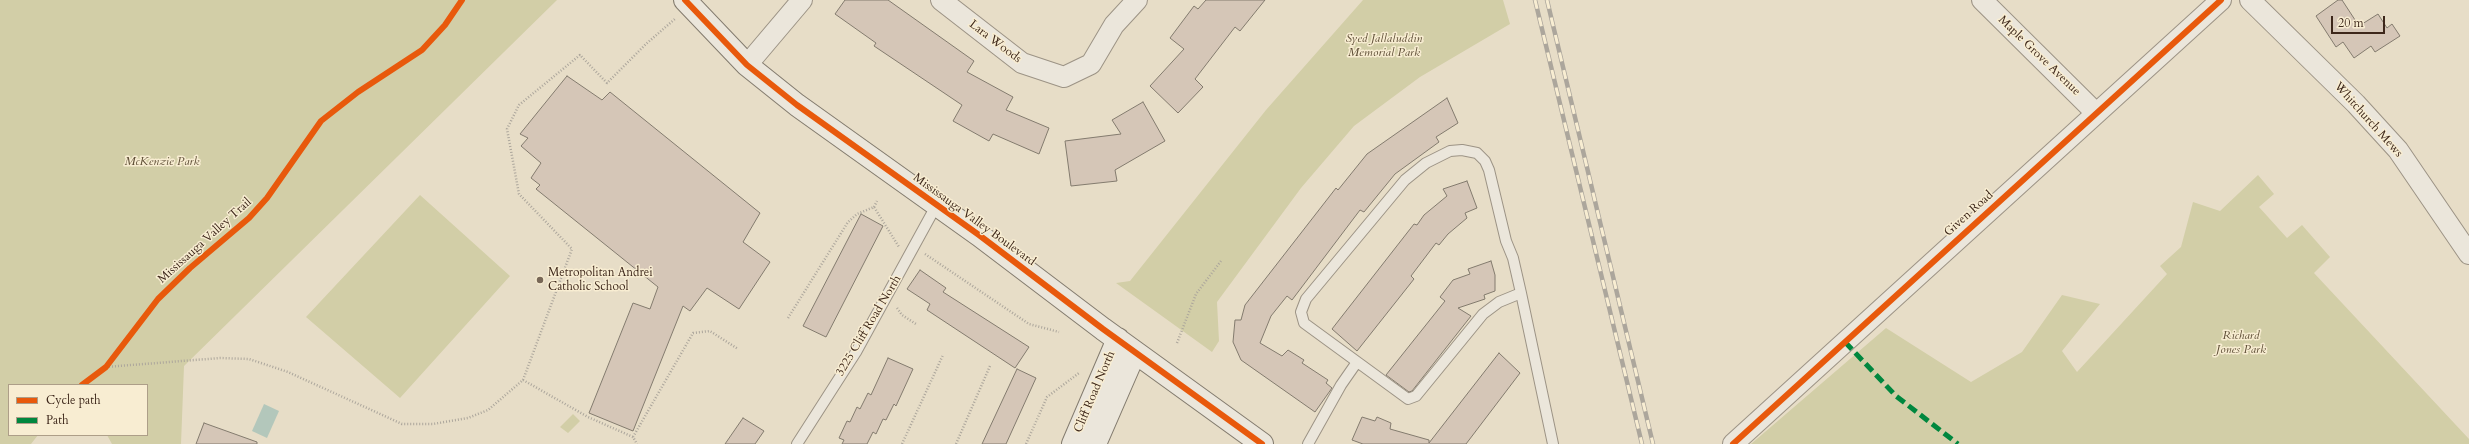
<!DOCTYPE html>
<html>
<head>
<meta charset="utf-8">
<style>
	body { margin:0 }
	#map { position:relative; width:2469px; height:444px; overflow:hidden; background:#e7ddc7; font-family:Cardo,serif }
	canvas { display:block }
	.legend { position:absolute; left:8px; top:384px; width:140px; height:52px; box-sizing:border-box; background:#f8edd2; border:1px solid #ad9e88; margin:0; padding:5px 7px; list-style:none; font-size:12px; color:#3d271a }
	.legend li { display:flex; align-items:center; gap:8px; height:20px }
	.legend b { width:20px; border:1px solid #ad9e88 }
	.scale { position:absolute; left:2331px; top:16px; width:54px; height:18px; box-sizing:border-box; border:2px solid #3d271a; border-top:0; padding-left:5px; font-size:12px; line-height:14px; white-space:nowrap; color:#3d271a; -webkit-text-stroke:3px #f8edd2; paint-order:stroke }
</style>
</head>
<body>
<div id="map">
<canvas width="2469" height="444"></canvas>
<ul class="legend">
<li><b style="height:5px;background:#e8590c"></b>Cycle path</li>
<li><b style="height:5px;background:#00873e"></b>Path</li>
</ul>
<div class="scale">20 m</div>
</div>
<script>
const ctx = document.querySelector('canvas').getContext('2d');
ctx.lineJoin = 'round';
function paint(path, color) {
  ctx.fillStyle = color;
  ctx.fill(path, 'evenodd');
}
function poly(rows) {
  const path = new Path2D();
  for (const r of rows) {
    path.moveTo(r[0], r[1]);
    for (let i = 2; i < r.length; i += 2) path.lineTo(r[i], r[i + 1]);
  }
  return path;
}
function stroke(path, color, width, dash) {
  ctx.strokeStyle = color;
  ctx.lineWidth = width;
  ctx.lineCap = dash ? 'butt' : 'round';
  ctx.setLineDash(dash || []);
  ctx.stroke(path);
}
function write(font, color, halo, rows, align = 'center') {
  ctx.font = font + ' Cardo,serif';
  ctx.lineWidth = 3;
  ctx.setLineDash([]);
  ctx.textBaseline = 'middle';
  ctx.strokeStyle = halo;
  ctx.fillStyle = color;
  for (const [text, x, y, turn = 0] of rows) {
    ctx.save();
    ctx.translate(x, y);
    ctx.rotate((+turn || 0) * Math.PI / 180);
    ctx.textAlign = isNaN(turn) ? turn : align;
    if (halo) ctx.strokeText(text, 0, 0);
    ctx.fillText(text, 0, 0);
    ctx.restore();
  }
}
paint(poly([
	[0,0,557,0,184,366,181,444,112,444,107,435,147,435,147,385,9,385,9,435,38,435,31,444,0,444],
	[1363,0,1503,0,1510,24,1420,77,1354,126,1301,188,1217,302,1219,341,1212,352,1116,283,1130,281,1266,110],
	[2258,175,2274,194,2259,207,2287,238,2302,225,2330,257,2314,273,2469,439,2469,444,1751,444,1886,328,1971,382,2022,352,2062,295,2100,304,2062,351,2077,372,2167,274,2160,266,2181,247,2193,202,2220,211],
	[420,195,510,276,400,398,306,317],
	[573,414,580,421,568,433,560,427]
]), '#d2cea7');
paint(poly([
	[264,404,279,411,267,438,252,431]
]), '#b3c7bb');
const building = poly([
	[845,0,888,0,974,61,967,72,1013,97,1006,110,1049,128,1039,154,993,134,989,141,953,121,962,105,874,46,876,43,835,14,845,0],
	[1206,0,1265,0,1240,31,1235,27,1195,79,1203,87,1178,113,1150,86,1184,49,1170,38,1194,6,1198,9,1206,0],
	[2338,0,2342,0,2359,26,2378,14,2387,28,2392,24,2400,36,2375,52,2371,46,2354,58,2343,42,2336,47,2316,16,2338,0],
	[567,76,602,100,610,92,760,213,743,242,770,262,739,309,707,288,690,311,683,306,633,431,589,413,633,303,650,309,658,287,536,189,540,185,531,178,541,163,521,146,528,138,520,134,567,76],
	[1447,98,1458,123,1436,137,1439,142,1395,174,1364,212,1360,210,1292,300,1287,296,1271,316,1260,343,1282,356,1288,350,1304,360,1302,363,1328,380,1326,383,1332,388,1315,412,1241,360,1233,342,1235,320,1241,320,1245,305,1336,188,1338,190,1367,154,1447,98],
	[1143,102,1165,141,1115,170,1117,181,1071,186,1065,141,1121,134,1112,120,1143,102],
	[1467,181,1477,208,1465,213,1467,218,1448,234,1439,245,1436,243,1411,276,1414,279,1357,351,1332,329,1414,224,1417,225,1424,215,1447,196,1443,189,1467,181],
	[861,214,883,226,826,337,803,326,861,214],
	[1491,261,1495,275,1495,291,1484,295,1485,299,1458,308,1471,316,1412,391,1409,392,1386,375,1445,301,1440,297,1453,280,1470,274,1468,269,1491,261],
	[920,270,946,288,943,292,1029,347,1015,368,927,310,930,304,907,289,920,270],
	[1499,353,1520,373,1466,444,1363,444,1352,440,1362,417,1375,421,1377,417,1391,423,1390,429,1429,440,1429,443,1499,353],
	[888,358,913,369,896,406,894,404,886,420,883,419,876,434,873,432,867,444,842,444,844,440,839,438,847,421,850,422,857,407,860,409,868,393,871,395,888,358],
	[1017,369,1036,378,1006,444,982,444,1017,369],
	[743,418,764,431,755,444,725,444,743,418],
	[204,423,257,442,257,444,196,444,204,423]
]);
paint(building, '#d5c6b7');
stroke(building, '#837b6e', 1);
const lane = poly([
	[1521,293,1499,302,1483,314,1416,396,1408,399,1304,323,1301,312,1306,299,1405,180,1426,163,1450,151,1462,150,1477,153,1485,161,1489,170,1506,241,1513,258,1521,293,1553,444],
	[797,444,856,352,936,206],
	[1308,444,1341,385,1357,362]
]);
const street = poly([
	[941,0,1022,63,1064,77,1091,64,1114,25,1137,0],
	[1982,0,2096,113],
	[2250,0,2356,104,2398,150,2469,254],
	[747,65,802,0],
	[1733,444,2221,0]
]);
const secondary = poly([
	[685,0,747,65,797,105,979,235,1103,329,1262,444],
	[1073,444,1118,339],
	[1095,444,1135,352]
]);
stroke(lane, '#9c9385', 12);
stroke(street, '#9c9385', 22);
stroke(secondary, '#837b6e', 24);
stroke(poly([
	[874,207,877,201],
	[925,254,1029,324,1059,332],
	[897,308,902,315,916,324],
	[788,318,848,222,857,214,874,207,899,247],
	[1177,343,1196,294,1221,261],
	[106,367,220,358,249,359,288,372,402,424,433,424,468,418,488,410,523,380,572,249,519,194,507,129,519,105,580,55,607,83,646,44,676,18],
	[523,380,588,417,633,437,637,444],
	[633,437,693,333,710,331,738,349],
	[902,444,943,355],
	[956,444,990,366],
	[1026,444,1047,397,1079,373]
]), '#aca69c', 2.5, [1, 2]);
stroke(lane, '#ebe6db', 10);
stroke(street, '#ebe6db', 20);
stroke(secondary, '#ebe6db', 22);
const rail = poly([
	[1535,0,1642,444],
	[1547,0,1653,444]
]);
stroke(rail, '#aca69c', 4.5);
stroke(rail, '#f8edd2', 3, [9]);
stroke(poly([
	[1845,342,1896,396,1958,444]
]), '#00873e', 5, [10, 5]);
stroke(poly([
	[685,0,747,65,797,105,979,235,1103,329,1262,444],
	[82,385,106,367,158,299,190,268,249,218,267,198,321,121,358,92,422,50,445,25,462,0],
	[1733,444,2221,0]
]), '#e8590c', 6);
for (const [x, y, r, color] of [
	[540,280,4,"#786757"]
]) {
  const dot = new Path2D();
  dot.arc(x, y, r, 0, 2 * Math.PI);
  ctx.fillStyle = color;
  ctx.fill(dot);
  stroke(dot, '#f8edd2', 1.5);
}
write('italic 12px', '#5e4e36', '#f8edd2', [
	["Syed Jallaluddin",1384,39],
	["Memorial Park",1384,53],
	["McKenzie Park",162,162],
	["Richard",2241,336],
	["Jones Park",2241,350]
]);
write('12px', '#3d271a', '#f8edd2', [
	["Lara Woods",995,42,37],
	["Maple Grove Avenue",2039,56,44],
	["Whitchurch Mews",2368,120,48],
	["Given Road",1969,214,-42],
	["Mississauga Valley Boulevard",974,220,36],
	["Mississauga Valley Trail",205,241,-42],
	["3225 Cliff Road North",869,326,-59],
	["Cliff Road North",1095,392,-67]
]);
write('12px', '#3d271a', '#f8edd2', [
	["Metropolitan Andrei",548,273],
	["Catholic School",548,287]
], 'left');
</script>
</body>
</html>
